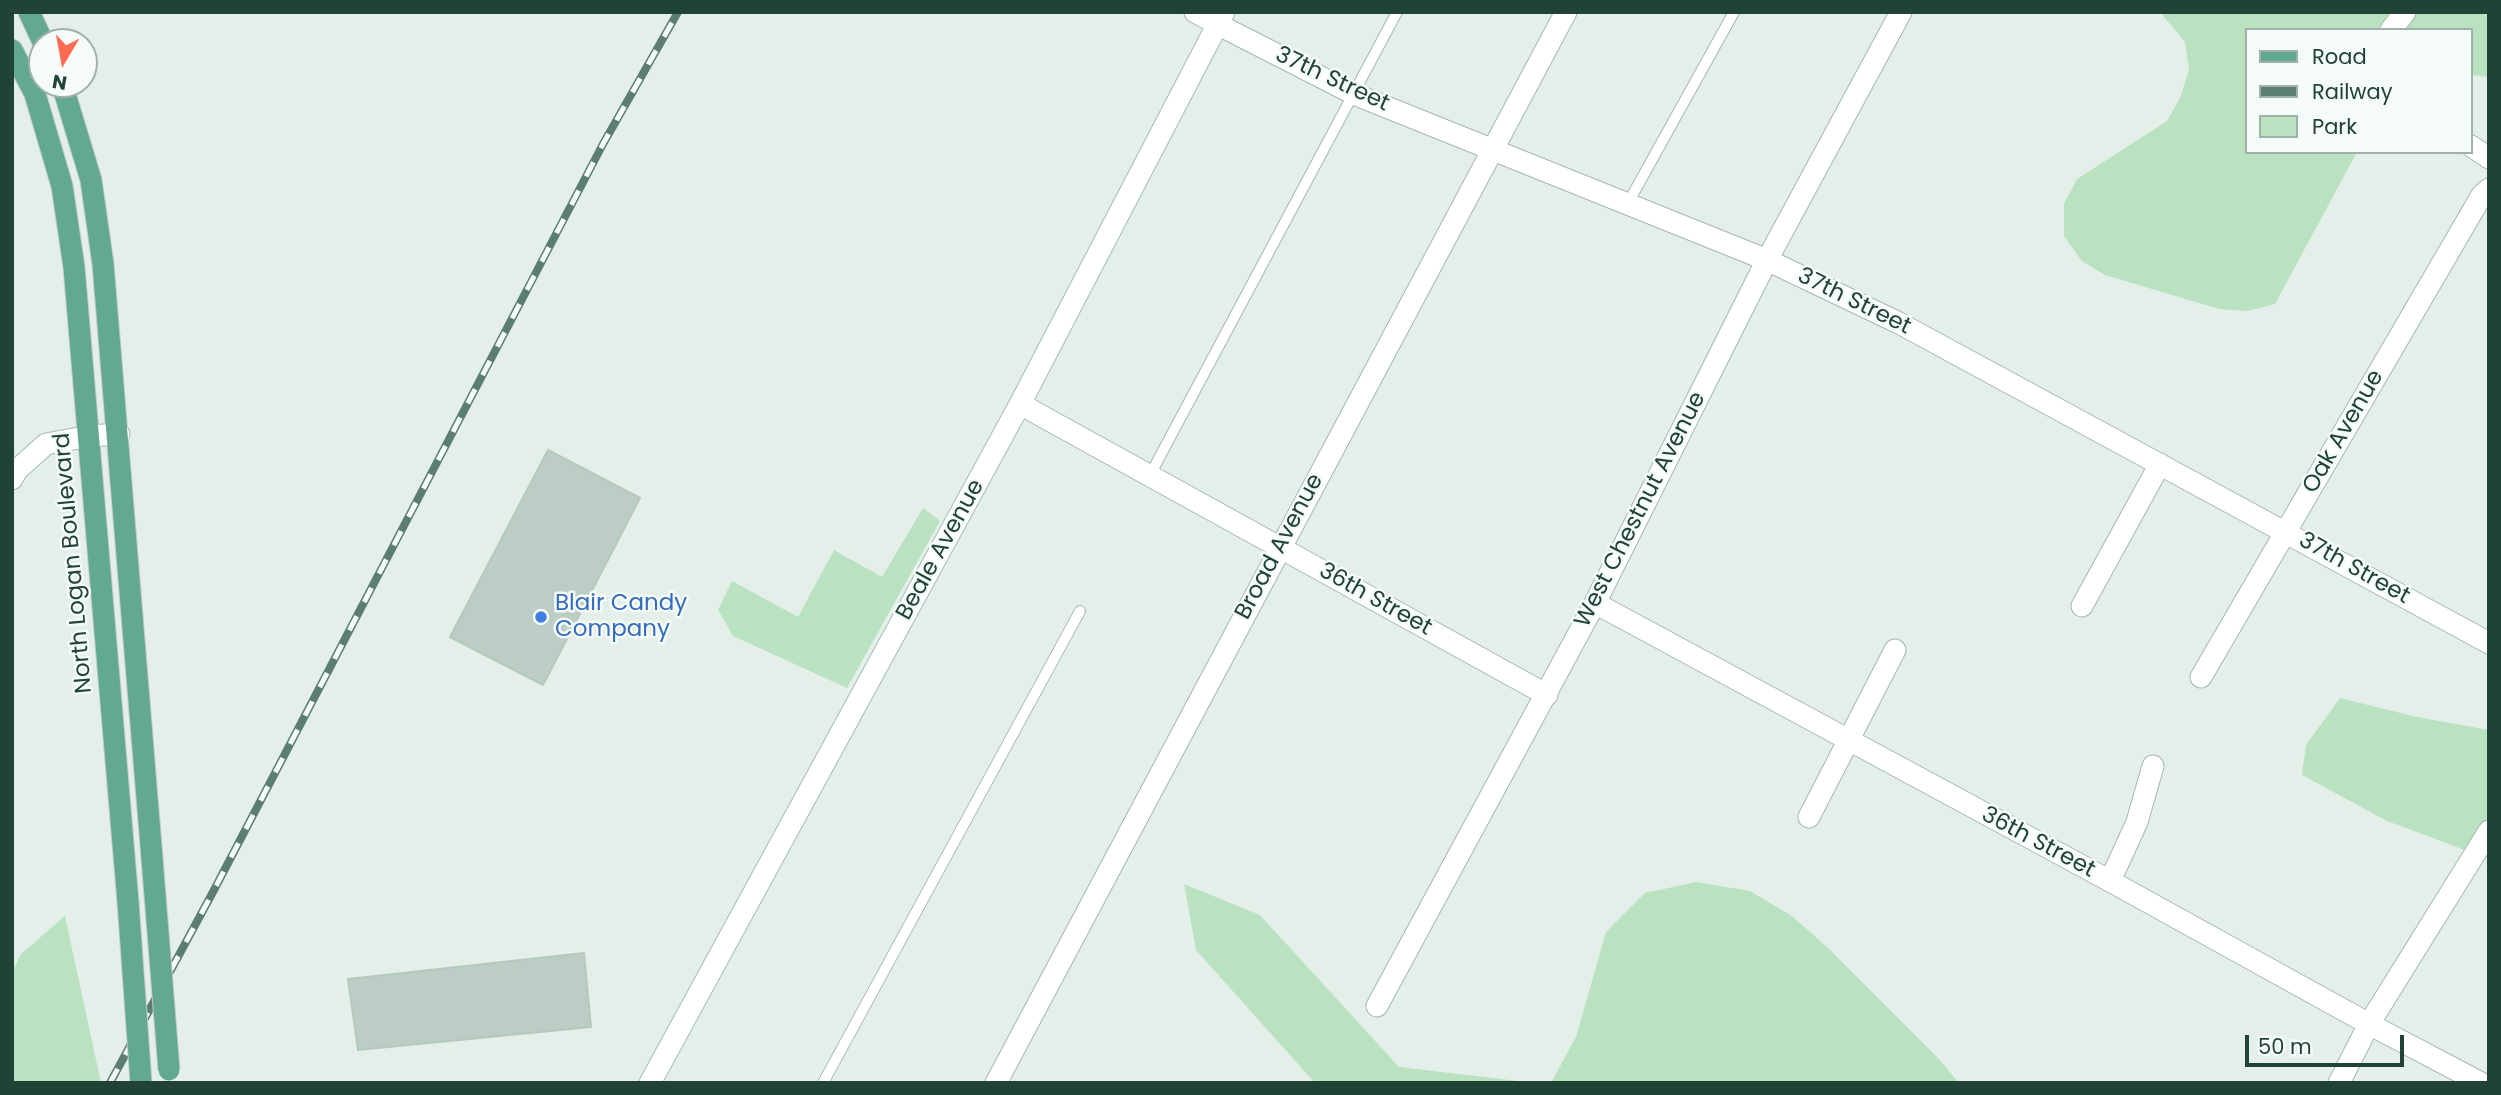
<!DOCTYPE html>
<html>
<head>
<meta charset="utf-8">
<style>
	body { margin:0 }
	#map { position:relative; width:2501px; height:1095px; overflow:hidden; background:#e4efe9; font-family:Poppins,sans-serif }
	canvas { display:block }
	.frame { position:absolute; inset:0; border:14px solid #204336; pointer-events:none }
	.legend { position:absolute; left:2245px; top:28px; width:228px; height:126px; box-sizing:border-box; background:#f5fbf7; border:2px solid #a0b1aa; margin:0; padding:9px 12px; list-style:none; font-size:21px; color:#204336 }
	.legend li { display:flex; align-items:center; gap:14px; height:35px }
	.legend b { width:35px; border:2px solid #a0b1aa }
	.north { position:absolute; left:28px; top:28px; width:70px; height:70px; box-sizing:border-box; background:#f5fbf7; border:2px solid #a0b1aa; border-radius:50%; rotate:190deg; font-size:19px; font-weight:700; line-height:28px; text-align:center; color:#204336 }
	.north::after { content:''; display:block; margin:auto; width:24px; height:32px; background:#ff6a52; clip-path:polygon(50% 0,100% 100%,50% 72%,0 100%) }
	.scale { position:absolute; left:2245px; top:1035px; width:159px; height:32px; box-sizing:border-box; border:4px solid #204336; border-top:0; padding-left:9px; font-size:21px; line-height:24px; white-space:nowrap; color:#204336; -webkit-text-stroke:5px #f5fbf7; paint-order:stroke }
</style>
</head>
<body>
<div id="map">
<canvas width="2501" height="1095"></canvas>
<div class="frame"></div>
<ul class="legend">
<li><b style="height:9px;background:#63a990"></b>Road</li>
<li><b style="height:9px;background:#5b7e71"></b>Railway</li>
<li><b style="height:19px;background:#bae2c1"></b>Park</li>
</ul>
<div class="north">N</div>
<div class="scale">50 m</div>
</div>
<script>
const ctx = document.querySelector('canvas').getContext('2d');
ctx.lineJoin = 'round';
function paint(path, color) {
  ctx.fillStyle = color;
  ctx.fill(path, 'evenodd');
}
function poly(rows) {
  const path = new Path2D();
  for (const r of rows) {
    path.moveTo(r[0], r[1]);
    for (let i = 2; i < r.length; i += 2) path.lineTo(r[i], r[i + 1]);
  }
  return path;
}
function stroke(path, color, width, dash) {
  ctx.strokeStyle = color;
  ctx.lineWidth = width;
  ctx.lineCap = dash ? 'butt' : 'round';
  ctx.setLineDash(dash || []);
  ctx.stroke(path);
}
function write(font, color, halo, rows, align = 'center') {
  ctx.font = font + ' Poppins,sans-serif';
  ctx.lineWidth = 5;
  ctx.setLineDash([]);
  ctx.textBaseline = 'middle';
  ctx.strokeStyle = halo;
  ctx.fillStyle = color;
  for (const [text, x, y, turn = 0] of rows) {
    ctx.save();
    ctx.translate(x, y);
    ctx.rotate((+turn || 0) * Math.PI / 180);
    ctx.textAlign = isNaN(turn) ? turn : align;
    if (halo) ctx.strokeText(text, 0, 0);
    ctx.fillText(text, 0, 0);
    ctx.restore();
  }
}
paint(poly([
	[2160,12,2489,12,2489,77,2471,75,2471,30,2247,30,2247,152,2357,152,2275,304,2247,311,2219,309,2105,275,2082,261,2064,236,2064,204,2077,179,2167,121,2180,98,2189,70,2185,42],
	[923,508,940,521,847,688,733,636,718,610,732,581,798,617,834,550,882,577],
	[2340,698,2417,717,2489,730,2489,859,2387,821,2302,775,2306,745],
	[1696,882,1750,891,1792,916,1829,949,1938,1058,1959,1083,1551,1083,1576,1037,1606,932,1645,893],
	[1184,884,1260,915,1399,1067,1535,1083,1315,1083,1196,950],
	[65,916,101,1083,12,1083,12,973,21,954]
]), '#bae2c1');
const building = poly([
	[548,450,640,498,543,685,450,637,548,450],
	[584,953,591,1027,358,1050,348,979,584,953]
]);
paint(building, '#bbcdc4');
stroke(building, '#b5c9bf', 2);
const service = poly([
	[1628,203,1734,12],
	[1150,475,1397,12],
	[823,1083,1080,611]
]);
const minor = poly([
	[1217,24,1354,94,1767,260,1899,323,2489,643],
	[2391,30,2405,12],
	[2471,146,2489,158],
	[1020,404,1547,695],
	[12,479,17,470,46,444,90,436,119,434],
	[1595,603,2110,881,2369,1024,2481,1083],
	[2082,606,2160,464],
	[2201,677,2482,195,2489,189],
	[1809,817,1895,650],
	[2110,881,2137,822,2153,766],
	[1377,1006,1595,603,1767,260,1901,12],
	[2339,1083,2369,1024,2489,831]
]);
const tertiary = poly([
	[1195,12,1217,24],
	[996,1083,1566,12]
]);
const secondary = poly([
	[650,1083,1020,404,1224,12]
]);
const primary = poly([
	[29,12,43,42],
	[12,50,35,94,62,186,74,267,128,902],
	[62,84,91,180,103,264,152,858]
]);
stroke(service, '#a5b8b0', 12);
stroke(minor, '#a5b8b0', 23);
stroke(tertiary, '#a5b8b0', 23);
stroke(secondary, '#a3bfb3', 23);
stroke(primary, '#c1cac7', 23);
stroke(service, '#fff', 10);
stroke(minor, '#fff', 21);
stroke(tertiary, '#fff', 21);
stroke(secondary, '#fff', 21);
stroke(primary, '#63a990', 21);
const rail = poly([
	[110,1083,214,890,603,144,678,12]
]);
stroke(rail, '#5b7e71', 8);
stroke(rail, '#f5fbf7', 5, [16]);
const primaryBridge = poly([
	[152,858,169,1070],
	[128,902,141,1083]
]);
stroke(primaryBridge, '#c1cac7', 23, []);
stroke(primaryBridge, '#63a990', 21);
for (const [x, y, r, color] of [
	[541,617,7,"#3f7fe0"]
]) {
  const dot = new Path2D();
  dot.arc(x, y, r, 0, 2 * Math.PI);
  ctx.fillStyle = color;
  ctx.fill(dot);
  stroke(dot, '#f5fbf7', 2.5);
}
write('23px', '#204336', '#f5fbf7', [
	["37th Street",1332,80,25],
	["37th Street",1854,302,26],
	["Oak Avenue",2344,432,-60],
	["West Chestnut Avenue",1641,510,-63],
	["Broad Avenue",1280,547,-62],
	["Beale Avenue",941,550,-61],
	["North Logan Boulevard",74,563,-95],
	["37th Street",2354,569,29],
	["36th Street",1375,600,29],
	["36th Street",2038,843,28]
]);
write('23px', '#366cbe', '#f5fbf7', [
	["Blair Candy",555,604],
	["Company",555,630]
], 'left');
</script>
</body>
</html>
